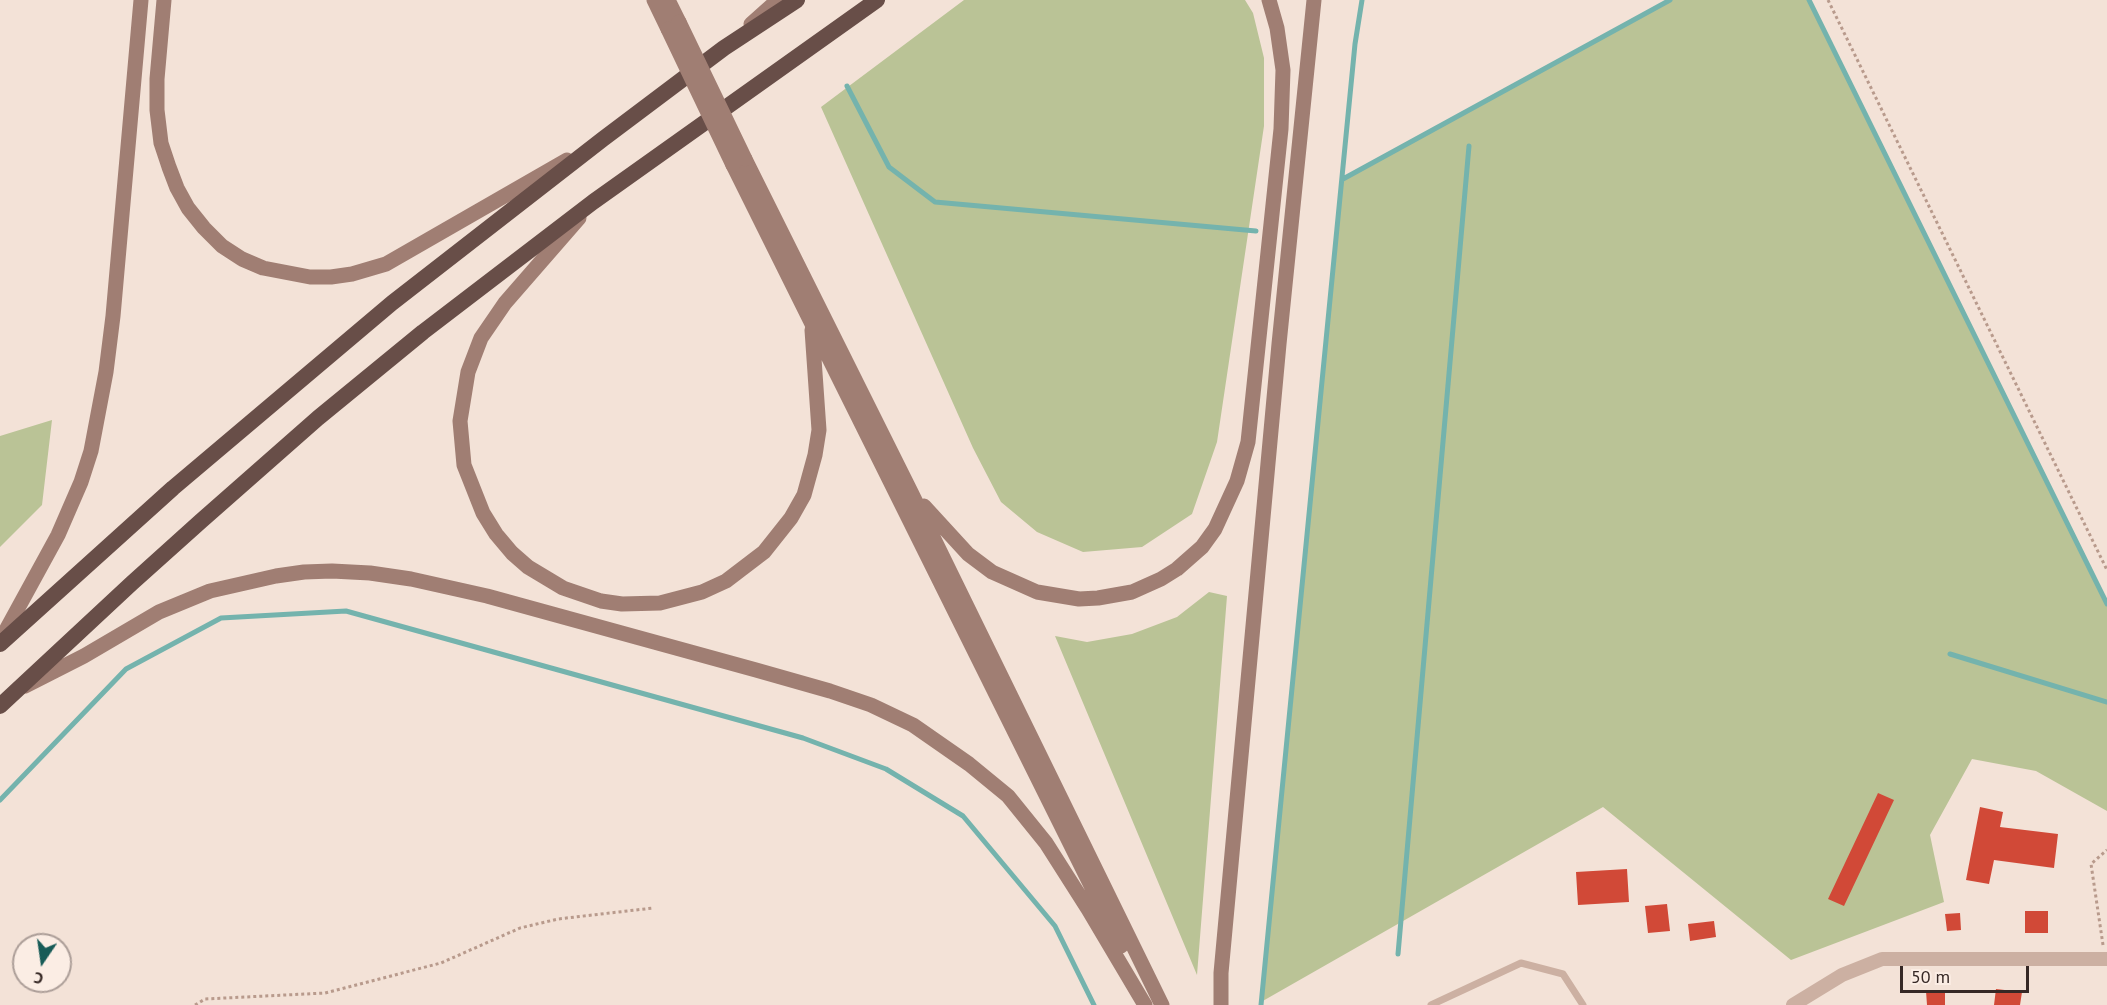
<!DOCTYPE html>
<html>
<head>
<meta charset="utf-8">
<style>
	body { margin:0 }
	#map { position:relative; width:2107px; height:1005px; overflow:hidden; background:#f3e2d7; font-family:"PT Sans",sans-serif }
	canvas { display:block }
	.north { position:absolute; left:12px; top:933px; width:60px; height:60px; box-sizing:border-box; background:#fbede4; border:2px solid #ac9e98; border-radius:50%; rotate:193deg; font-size:16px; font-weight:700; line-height:24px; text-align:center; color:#362825 }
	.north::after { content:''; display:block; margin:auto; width:21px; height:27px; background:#175b57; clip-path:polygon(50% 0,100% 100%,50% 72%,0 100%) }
	.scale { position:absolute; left:1900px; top:966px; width:129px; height:27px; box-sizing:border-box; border:3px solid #362825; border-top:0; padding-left:8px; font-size:18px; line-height:21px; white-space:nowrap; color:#362825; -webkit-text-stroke:4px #fbede4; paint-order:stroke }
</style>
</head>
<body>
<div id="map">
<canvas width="2107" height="1005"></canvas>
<div class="north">С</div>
<div class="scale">50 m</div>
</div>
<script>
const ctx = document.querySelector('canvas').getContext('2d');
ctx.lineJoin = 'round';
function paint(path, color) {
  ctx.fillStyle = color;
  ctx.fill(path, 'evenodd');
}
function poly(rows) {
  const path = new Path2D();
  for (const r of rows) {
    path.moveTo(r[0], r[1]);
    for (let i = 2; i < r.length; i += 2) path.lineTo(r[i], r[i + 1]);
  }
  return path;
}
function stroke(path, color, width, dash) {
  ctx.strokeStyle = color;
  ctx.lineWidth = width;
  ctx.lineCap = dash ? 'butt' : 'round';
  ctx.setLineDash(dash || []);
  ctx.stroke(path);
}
paint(poly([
	[964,0,1245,0,1253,13,1264,58,1264,126,1217,442,1192,514,1142,547,1083,552,1037,532,1001,502,973,448,821,107],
	[1670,0,1809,0,2107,604,2107,811,2036,771,1972,759,1930,835,1944,902,1791,960,1603,807,1261,1002,1343,179],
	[52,420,42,505,0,547,0,436],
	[1209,592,1227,596,1197,975,1055,636,1087,642,1132,634,1177,617]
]), '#bac396');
stroke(poly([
	[1809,0,2107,604],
	[847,86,889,167,935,202,1256,231],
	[1343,179,1670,0],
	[1950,654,2107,702],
	[0,800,126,669,221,618,346,611,803,738,886,769,963,816,1055,926,1094,1005],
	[1398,954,1469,146],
	[1261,1005,1355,44,1362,0]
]), '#74b3ad', 5);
paint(poly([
	[1878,793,1894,800,1844,906,1828,899],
	[1980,807,2003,812,2000,827,2058,834,2054,868,1994,860,1989,884,1966,880],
	[1627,869,1629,902,1578,905,1576,872],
	[1667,904,1670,931,1648,933,1645,906],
	[2025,911,2048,911,2048,933,2025,933],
	[1960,913,1961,930,1947,931,1945,914],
	[1714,921,1716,937,1690,941,1688,924],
	[1996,989,2022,992,2020,1005,1994,1005],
	[1945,990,1945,1005,1927,1005,1926,991]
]), '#d14937');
stroke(poly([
	[1828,0,2107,570],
	[2103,945,2091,864,2107,850],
	[195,1005,205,999,325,993,441,963,520,928,558,919,653,908]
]), '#b89a8c', 3, [3, 3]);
stroke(poly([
	[1431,1005,1521,963,1563,974,1583,1005]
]), '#ccb0a2', 7);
stroke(poly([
	[1793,1005,1842,975,1882,959,2107,959]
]), '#ccb0a2', 14);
stroke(poly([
	[164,0,157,79,157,110,161,143,169,167,177,188,188,208,204,228,222,246,242,259,263,268,310,277,331,277,352,274,386,264,567,160],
	[654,0,668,29],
	[668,0,679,22],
	[751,24,778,0],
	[745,159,911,492,1162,1005],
	[733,165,1121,946],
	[579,218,505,303,481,338,468,372,460,421,464,465,483,513,496,534,512,553,528,567,563,588,601,601,622,604,660,603,702,592,726,581,764,552,791,518,804,495,815,455,819,430,812,330],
	[924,506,968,554,992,572,1037,592,1079,599,1098,598,1132,592,1161,579,1177,569,1202,547,1215,529,1237,481,1248,442,1281,129,1283,70,1277,28,1269,0],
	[0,641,58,535,81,482,91,451,106,372,113,316,141,0],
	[25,686,84,656,159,612,210,591,276,576,304,572,332,571,370,573,411,579,487,596,756,670,830,691,871,705,913,725,969,764,1008,796,1046,843,1088,909,1145,1005],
	[1221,1005,1221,973,1279,344,1314,0]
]), '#a07e73', 15);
stroke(poly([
	[0,644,173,488,392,303,603,139,724,48,797,0],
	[0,706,132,583,201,521,318,418,423,332,593,202,877,0]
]), '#684e48', 16);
stroke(poly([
	[679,22,745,159],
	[668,29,733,165]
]), '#a07e73', 15);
</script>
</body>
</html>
